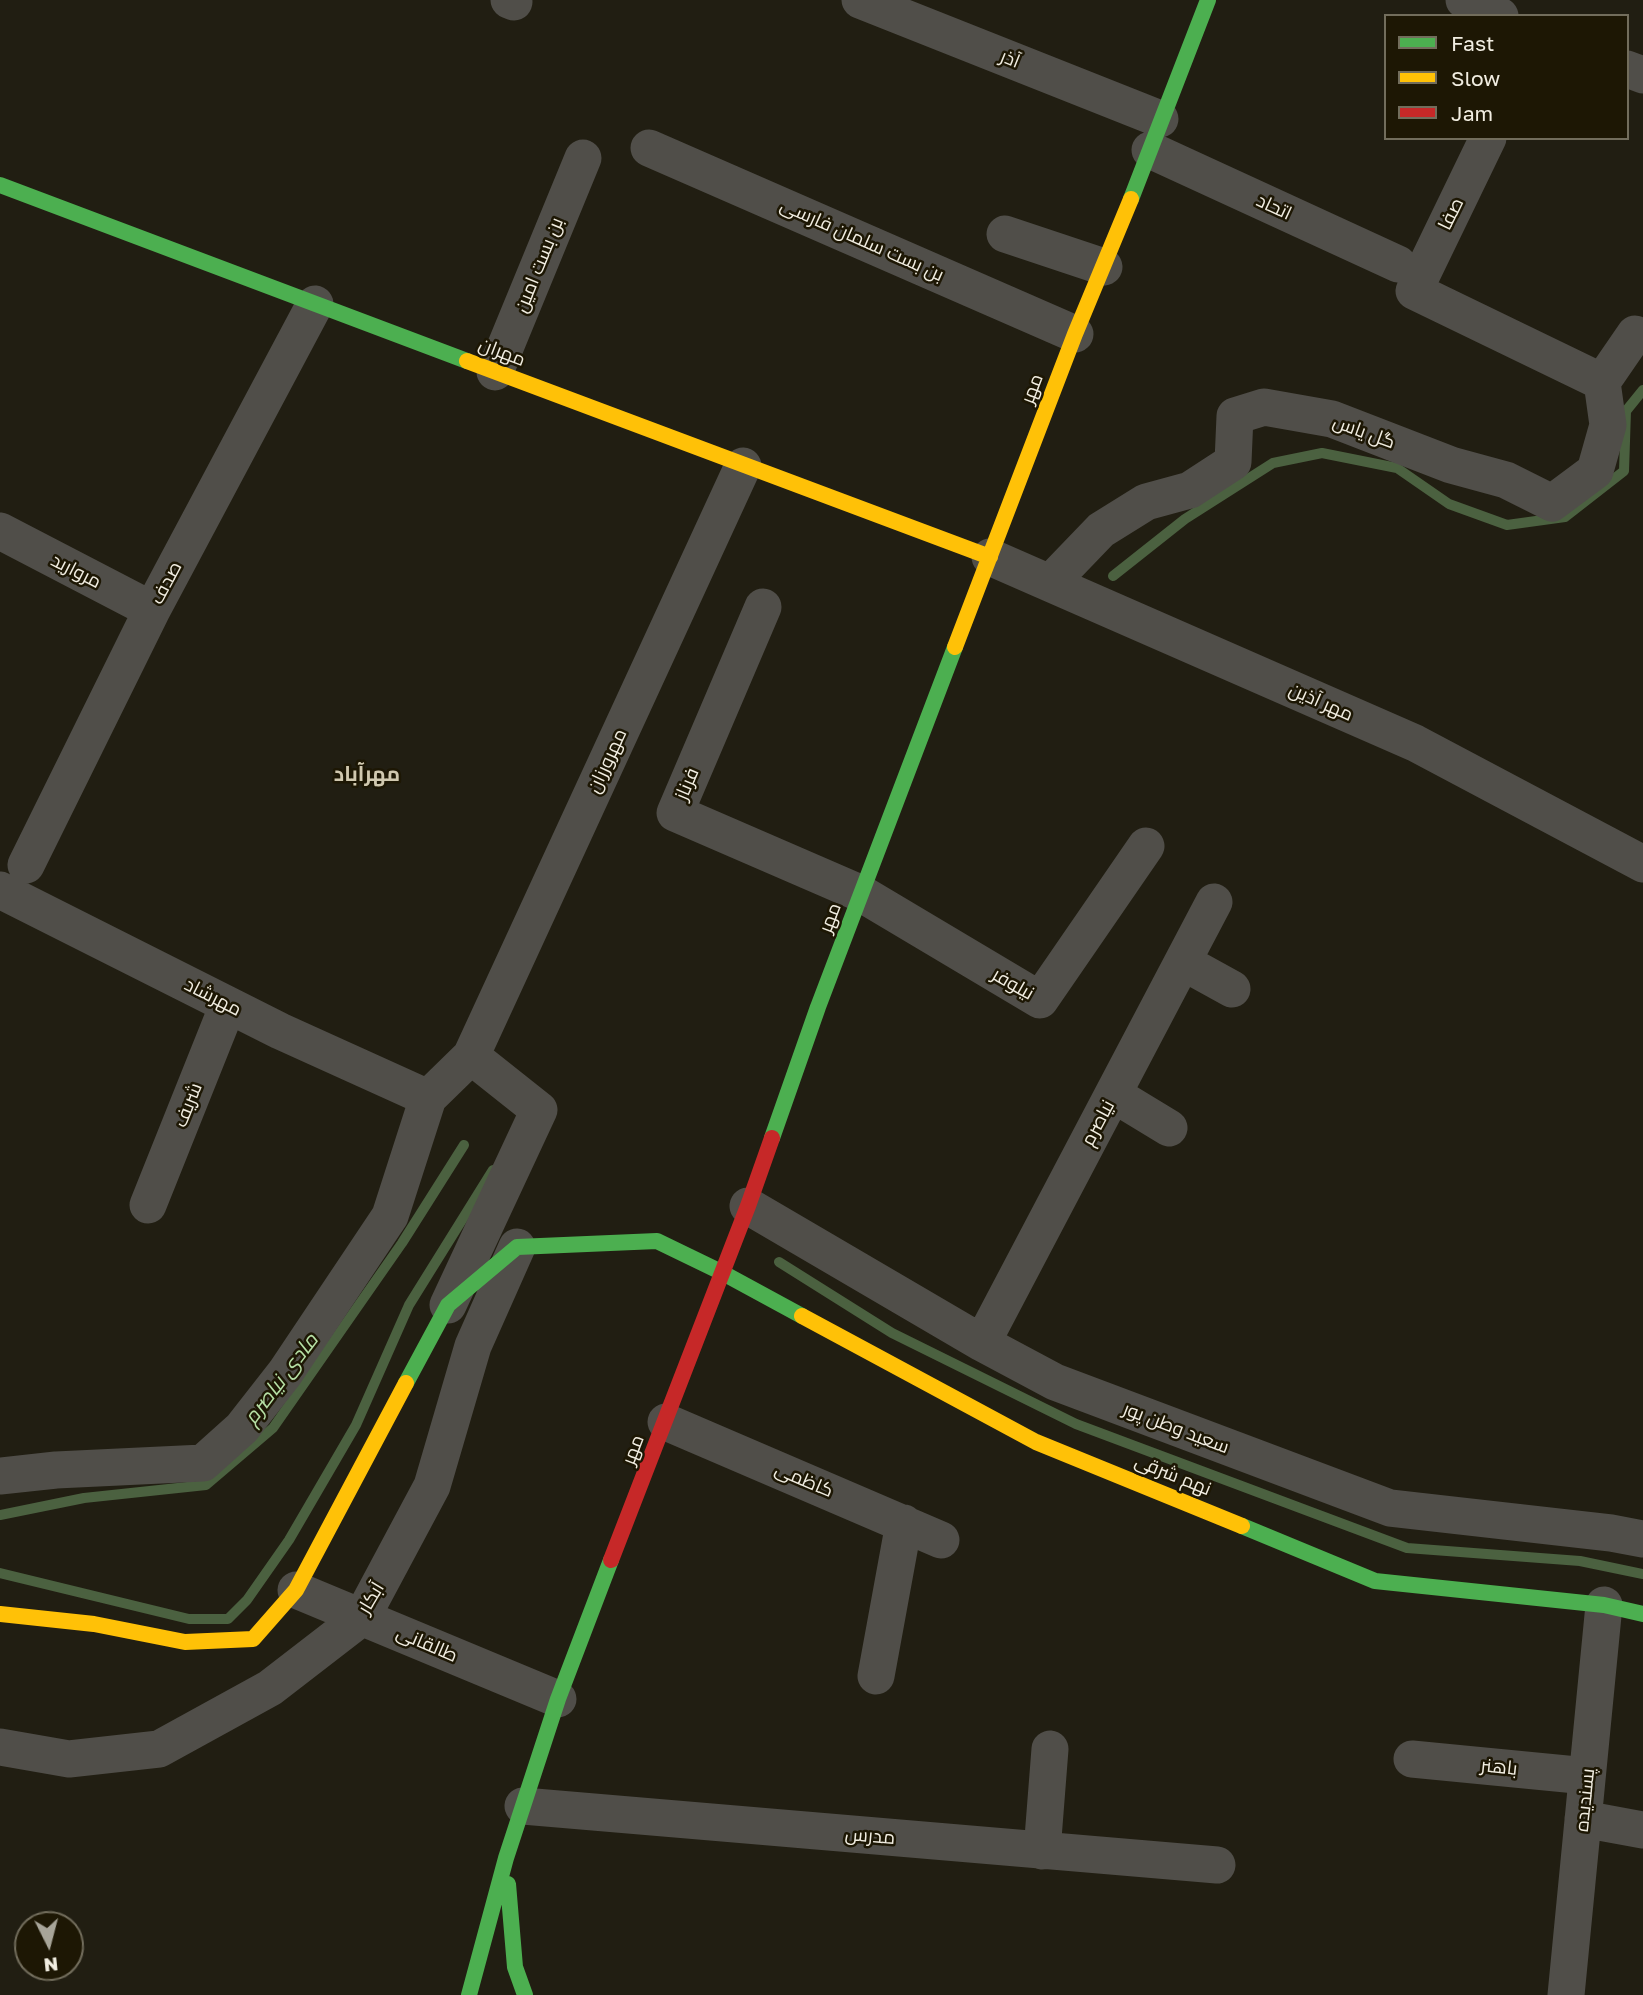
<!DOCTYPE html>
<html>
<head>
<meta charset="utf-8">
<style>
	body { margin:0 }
	#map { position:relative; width:1643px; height:1995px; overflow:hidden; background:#211e12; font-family:"Golos Text",sans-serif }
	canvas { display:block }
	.legend { position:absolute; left:1384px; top:14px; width:245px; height:126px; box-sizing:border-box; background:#1d1704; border:2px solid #726d5c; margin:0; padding:9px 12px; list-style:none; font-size:21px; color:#f1ede1 }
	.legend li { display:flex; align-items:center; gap:14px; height:35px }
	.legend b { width:35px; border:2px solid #726d5c }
	.north { position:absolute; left:14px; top:1911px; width:70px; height:70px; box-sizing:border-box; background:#1d1704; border:2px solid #726d5c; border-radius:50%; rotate:174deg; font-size:19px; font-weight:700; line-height:28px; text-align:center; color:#f1ede1 }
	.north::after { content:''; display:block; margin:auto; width:24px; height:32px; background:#a8a599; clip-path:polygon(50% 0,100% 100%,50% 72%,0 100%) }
</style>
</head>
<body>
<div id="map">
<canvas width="1643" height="1995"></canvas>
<ul class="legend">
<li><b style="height:9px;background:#4caf50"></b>Fast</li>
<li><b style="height:9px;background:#ffc107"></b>Slow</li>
<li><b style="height:9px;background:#c62828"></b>Jam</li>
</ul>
<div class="north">N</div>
</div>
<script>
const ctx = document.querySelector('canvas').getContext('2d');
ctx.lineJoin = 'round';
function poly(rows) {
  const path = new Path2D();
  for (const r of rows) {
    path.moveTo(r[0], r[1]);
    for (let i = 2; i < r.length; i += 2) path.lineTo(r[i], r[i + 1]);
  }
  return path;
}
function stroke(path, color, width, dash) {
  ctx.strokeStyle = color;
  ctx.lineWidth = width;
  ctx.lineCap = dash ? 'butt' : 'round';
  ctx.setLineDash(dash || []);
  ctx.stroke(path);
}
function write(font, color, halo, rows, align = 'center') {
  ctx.font = font + ' "Golos Text",Cairo,sans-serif';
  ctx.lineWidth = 5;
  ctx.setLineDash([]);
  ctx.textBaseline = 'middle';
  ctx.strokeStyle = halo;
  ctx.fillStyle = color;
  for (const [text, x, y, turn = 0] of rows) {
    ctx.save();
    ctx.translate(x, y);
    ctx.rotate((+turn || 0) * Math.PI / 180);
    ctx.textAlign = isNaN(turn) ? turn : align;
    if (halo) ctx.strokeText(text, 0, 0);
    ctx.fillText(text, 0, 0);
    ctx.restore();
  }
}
stroke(poly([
	[1113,576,1185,519,1273,463,1322,453,1397,468,1449,504,1507,525,1565,517,1624,471,1626,411,1643,390],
	[779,1262,892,1333,1076,1424,1407,1548,1580,1561,1643,1574],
	[0,1515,84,1498,206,1485,273,1428,402,1243,464,1145],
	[0,1573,189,1619,228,1619,247,1600,289,1540,356,1425,409,1305,493,1170]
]), '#4b6140', 10);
stroke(poly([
	[509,0,514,2],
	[860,0,1160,119],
	[1464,0,1500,16],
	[1627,69,1643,75],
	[1488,138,1414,291,1602,382],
	[649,148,1075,334],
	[1150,150,1398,264],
	[1005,234,1104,267],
	[495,372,583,158],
	[0,531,152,610],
	[990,557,1415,743,1643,864],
	[1050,583,1101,530,1146,502,1190,490,1233,462,1235,416,1264,407,1332,419,1451,465,1506,480,1552,503,1595,471,1608,425,1602,382,1635,334],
	[763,607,675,813,862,894,1040,1000,1146,846],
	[26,865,152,610,315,304],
	[0,890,280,1031,428,1098],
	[1183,962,1232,989],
	[1113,1094,1169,1128],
	[148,1205,228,1005],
	[748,1206,982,1343,1055,1382,1390,1508,1611,1533,1643,1539],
	[448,1305,539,1110,471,1056],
	[982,1343,1214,902],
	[666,1422,941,1540],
	[0,1476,56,1470,203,1463,242,1428,285,1373,390,1216,428,1098,471,1056,743,466],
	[296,1590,558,1699],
	[876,1676,904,1523],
	[0,1747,69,1759,159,1749,270,1688,362,1617,432,1486,473,1346,517,1247],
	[1412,1759,1587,1776],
	[523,1806,1217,1865],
	[1583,1819,1643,1830],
	[1042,1851,1050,1749],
	[1566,1995,1604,1605]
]), '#504e49', 37);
stroke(poly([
	[0,185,467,361],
	[1131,199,1208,0],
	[772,1138,818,1007,955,647],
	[406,1383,448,1305,517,1247,657,1241,721,1272,802,1316],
	[1242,1526,1375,1581,1604,1605,1643,1614],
	[508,1884,515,1967,525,1995],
	[469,1995,506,1858,558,1699,611,1560]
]), '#4caf50', 16);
stroke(poly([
	[467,361,990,557],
	[955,647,1075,334,1131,199],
	[802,1316,1036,1442,1242,1526],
	[0,1614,94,1624,185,1642,253,1639,296,1590,406,1383]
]), '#ffc107', 16);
stroke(poly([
	[611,1560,748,1206,772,1138]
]), '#c62828', 16);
write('19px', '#f1ede1', '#1d1704', [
	["آذر",1010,59,22],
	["اتحاد",1274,207,25],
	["صفا",1451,214,-64],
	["بن بست سلمان فارسی",862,240,24],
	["بن بست امین",539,265,-68],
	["مهران",502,352,21],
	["مهر",1032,389,-69],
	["گل یاس",1364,432,20],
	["مروارید",76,571,27],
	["صدف",166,583,-62],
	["مهر آذین",1321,702,24],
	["مهرورزان",607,761,-65],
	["فرناز",687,784,-67],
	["مهر",830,918,-69],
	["نیلوفر",1013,984,30],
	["مهرشاد",213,997,27],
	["شریف",188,1105,-68],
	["نیاصرم",1098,1123,-62],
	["سعید وطن پور",1176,1428,21],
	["مهر",633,1450,-69],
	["نهم شرقی",1173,1475,22],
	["کاظمی",804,1480,23],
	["آبکار",371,1598,-59],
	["طالقانی",427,1644,23],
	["باهنر",1499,1767,6],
	["پسندیده",1585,1800,-84],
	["مدرس",870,1836,5]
]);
write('bold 21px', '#d0c8af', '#1d1704', [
	["مهرآباد",367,774]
]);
write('italic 21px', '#b6e0a5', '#1d1704', [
	["مادی نیاصرم",281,1379,-53]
]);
</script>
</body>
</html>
